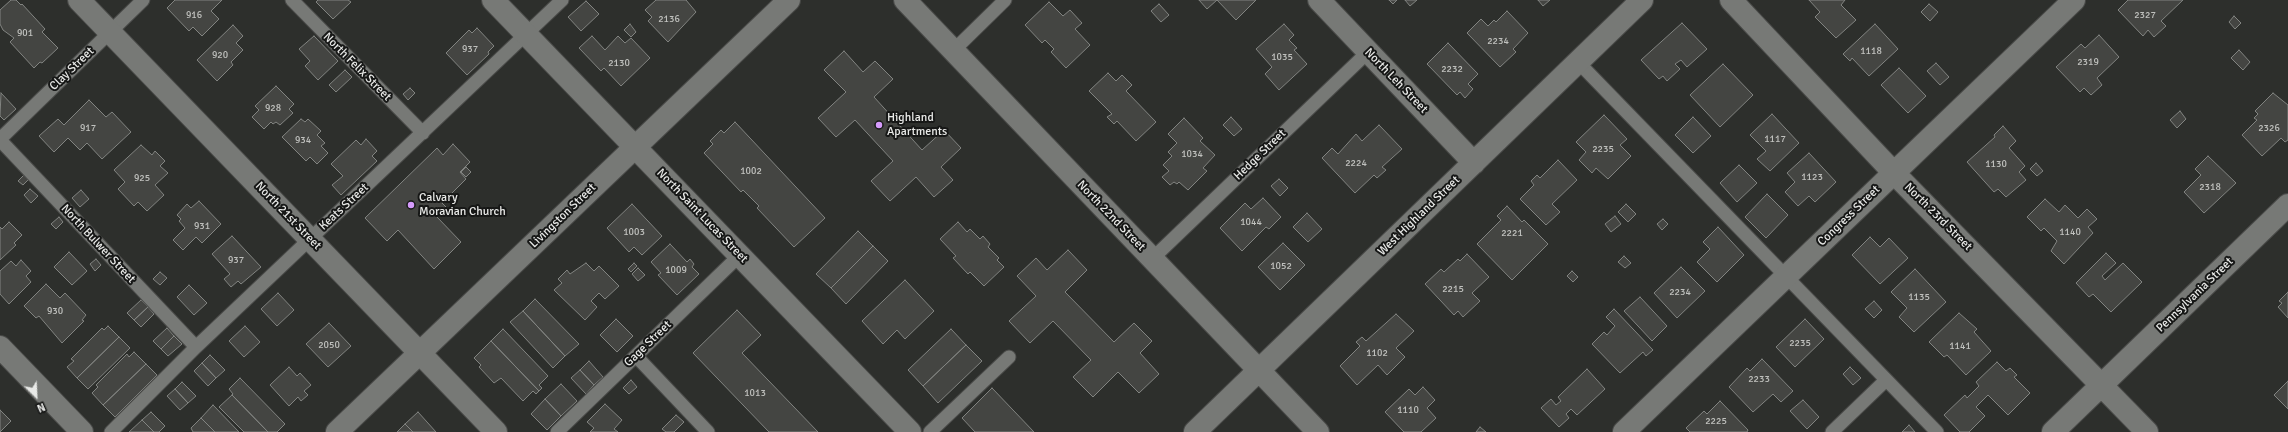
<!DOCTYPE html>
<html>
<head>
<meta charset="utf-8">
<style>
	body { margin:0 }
	#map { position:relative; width:2288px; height:432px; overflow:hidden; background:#2d2f2c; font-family:Signika,sans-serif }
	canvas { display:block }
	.north { position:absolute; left:16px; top:376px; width:40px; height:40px; -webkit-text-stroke:3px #161716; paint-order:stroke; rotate:156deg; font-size:11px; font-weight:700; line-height:16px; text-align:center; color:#e9eae8 }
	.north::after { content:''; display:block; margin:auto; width:14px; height:18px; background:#e9eae8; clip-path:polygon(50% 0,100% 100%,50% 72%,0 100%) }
</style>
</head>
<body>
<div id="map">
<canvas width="2288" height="432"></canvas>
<div class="north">N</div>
</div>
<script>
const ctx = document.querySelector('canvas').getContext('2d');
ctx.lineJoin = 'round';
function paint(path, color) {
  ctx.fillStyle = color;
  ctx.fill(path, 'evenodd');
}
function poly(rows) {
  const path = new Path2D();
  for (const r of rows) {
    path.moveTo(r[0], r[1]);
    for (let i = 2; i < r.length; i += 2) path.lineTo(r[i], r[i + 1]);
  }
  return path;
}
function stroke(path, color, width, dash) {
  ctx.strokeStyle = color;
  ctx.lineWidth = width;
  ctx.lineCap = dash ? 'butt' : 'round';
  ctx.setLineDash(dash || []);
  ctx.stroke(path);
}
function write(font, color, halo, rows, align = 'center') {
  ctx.font = font + ' Signika,sans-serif';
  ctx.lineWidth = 4;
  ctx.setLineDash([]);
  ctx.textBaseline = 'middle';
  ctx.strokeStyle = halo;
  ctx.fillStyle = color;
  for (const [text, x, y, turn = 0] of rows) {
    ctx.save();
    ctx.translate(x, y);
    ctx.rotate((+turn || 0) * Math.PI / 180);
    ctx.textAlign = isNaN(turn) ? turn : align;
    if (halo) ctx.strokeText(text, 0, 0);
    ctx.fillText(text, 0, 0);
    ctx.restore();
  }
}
const building = poly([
	[11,0,16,0,21,5,22,4,45,29,42,32,58,48,42,63,40,62,34,68,10,42,14,38,3,30,0,24,0,10,11,0],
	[175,0,222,0,211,11,219,19,202,36,193,27,189,31,167,8,175,0],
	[318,0,348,0,351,2,333,19,316,2,318,0],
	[656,0,686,0,696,12,668,42,648,21,652,17,645,10,656,0],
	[1199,0,1217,0,1207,9,1199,0],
	[1217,0,1256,0,1236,20,1217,0],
	[1389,0,1397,0,1393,4,1389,0],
	[1405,0,1417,0,1410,6,1405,0],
	[1538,0,1550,0,1543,6,1538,0],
	[1809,0,1845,0,1841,5,1856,20,1836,38,1815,17,1820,12,1809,0],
	[2128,0,2183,0,2161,21,2166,26,2154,37,2148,30,2143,36,2118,10,2128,0],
	[586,1,599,14,581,31,568,17,586,1],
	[1049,2,1063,16,1070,10,1082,23,1075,29,1090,45,1066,68,1051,52,1054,49,1045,40,1042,43,1025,25,1049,2],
	[1159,4,1169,15,1161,22,1151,11,1159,4],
	[1929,4,1938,12,1930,21,1921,12,1929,4],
	[1507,11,1528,33,1513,49,1516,52,1500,67,1467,33,1481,19,1488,26,1494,20,1496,22,1507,11],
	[2234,16,2241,23,2235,29,2229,22,2234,16],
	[1682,23,1707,49,1687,67,1681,60,1675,64,1680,69,1667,81,1663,76,1659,79,1641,60,1682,23],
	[630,24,636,32,631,37,624,30,630,24],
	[1284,24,1294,35,1289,40,1297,48,1294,50,1307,64,1279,90,1265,74,1272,67,1256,49,1284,24],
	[1875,24,1898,49,1869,76,1852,58,1850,61,1843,54,1875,24],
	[233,25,243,36,236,43,243,50,231,62,233,65,217,81,197,60,233,25],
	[477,28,494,46,488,52,489,54,467,75,446,53,469,30,472,33,477,28],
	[2099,35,2119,57,2097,78,2102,85,2091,95,2084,88,2080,92,2056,67,2081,44,2085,48,2099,35],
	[314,36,338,61,318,80,305,66,310,61,299,49,314,36],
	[592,36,605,50,618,36,625,43,631,38,650,58,621,86,604,68,601,71,579,48,592,36],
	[1448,43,1478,74,1468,84,1473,89,1465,98,1460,92,1457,95,1427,64,1448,43],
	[2239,50,2250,62,2243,70,2231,58,2239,50],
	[844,51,863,72,875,61,893,79,874,97,922,150,944,130,961,148,941,167,953,180,934,197,916,177,890,201,871,181,893,161,855,120,836,137,818,118,846,92,824,70,844,51],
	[1936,63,1949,77,1940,85,1927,71,1936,63],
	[1723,64,1753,95,1720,127,1690,95,1723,64],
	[1899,68,1926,96,1908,113,1881,85,1899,68],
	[345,70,352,77,336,92,329,85,345,70],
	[1108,73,1116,81,1122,75,1132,85,1126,91,1156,122,1136,141,1117,121,1114,124,1107,117,1112,114,1089,91,1108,73],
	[276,86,294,104,289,109,293,113,280,125,276,122,273,124,271,122,264,129,252,117,259,110,255,106,276,86],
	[410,88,415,93,408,100,403,94,410,88],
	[1,93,16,109,4,120,0,116,1,93],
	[2273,93,2288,105,2288,140,2285,142,2281,138,2262,156,2242,135,2257,120,2254,118,2258,114,2255,111,2273,93],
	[89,100,106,117,112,112,131,132,102,159,87,143,80,150,68,138,54,152,39,136,58,119,64,125,89,100],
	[2180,111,2186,119,2177,128,2170,120,2180,111],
	[1772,114,1799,143,1770,171,1757,159,1766,151,1750,135,1772,114],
	[1604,115,1627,139,1620,145,1631,156,1608,179,1596,168,1592,173,1579,160,1586,152,1576,142,1604,115],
	[1231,117,1242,129,1234,136,1223,125,1231,117],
	[1693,117,1711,136,1693,153,1675,135,1693,117],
	[1184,118,1203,138,1200,141,1215,155,1203,168,1207,171,1188,190,1179,182,1177,184,1174,182,1170,185,1162,177,1169,171,1163,165,1172,156,1168,152,1177,143,1168,134,1184,118],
	[301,119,305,122,308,119,321,131,317,135,325,143,321,146,328,153,317,164,310,157,306,161,282,137,301,119],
	[735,122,825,218,794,247,757,208,759,206,743,190,741,192,704,153,713,144,710,141,721,130,724,133,735,122],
	[1379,125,1402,149,1382,167,1386,170,1377,178,1374,175,1355,193,1322,158,1332,148,1338,154,1356,134,1362,141,1379,125],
	[2003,126,2016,141,2009,148,2025,166,2019,172,2026,180,2006,197,1998,189,1994,192,1967,162,1995,137,1994,135,2003,126],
	[366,139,377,151,372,156,377,161,341,195,332,185,343,176,331,164,356,140,361,145,366,139],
	[453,144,470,162,460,172,466,179,442,203,446,207,437,217,461,242,434,269,398,230,387,241,365,218,437,148,443,155,453,144],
	[141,145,152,155,155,151,165,161,160,166,168,173,155,185,164,195,147,211,138,202,134,206,118,189,125,182,114,170,141,145],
	[1809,153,1836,182,1815,202,1809,196,1798,206,1785,192,1795,182,1787,173,1809,153],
	[2208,156,2236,183,2204,213,2184,192,2201,175,2195,169,2208,156],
	[1558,160,1577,180,1552,204,1560,212,1546,225,1520,199,1534,185,1531,181,1537,175,1540,178,1558,160],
	[2036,163,2043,171,2037,176,2030,169,2036,163],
	[1739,165,1757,183,1737,202,1720,183,1739,165],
	[466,167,471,172,466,177,461,172,466,167],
	[24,175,28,180,23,185,18,181,24,175],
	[1279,179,1288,188,1280,196,1271,186,1279,179],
	[30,189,38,196,31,203,24,195,30,189],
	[81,190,89,199,80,207,72,198,81,190],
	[1767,194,1788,215,1766,238,1745,217,1767,194],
	[1263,198,1281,217,1269,229,1266,227,1242,251,1220,228,1245,203,1251,209,1263,198],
	[2045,199,2059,212,2065,205,2078,218,2087,209,2097,219,2088,227,2093,233,2064,264,2051,251,2057,241,2044,228,2041,231,2027,217,2045,199],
	[199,201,221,224,202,243,196,237,183,250,173,240,185,228,179,221,181,219,177,215,187,204,191,208,199,201],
	[632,204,662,236,642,255,634,247,629,252,607,228,632,204],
	[1626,204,1636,214,1628,222,1618,212,1626,204],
	[1507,206,1522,222,1524,220,1548,244,1512,280,1477,244,1501,220,1497,216,1507,206],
	[1307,213,1322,229,1308,242,1293,227,1307,213],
	[1615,216,1621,224,1611,232,1605,224,1615,216],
	[59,217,63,222,56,229,51,224,59,217],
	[1663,219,1668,224,1662,230,1657,224,1663,219],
	[9,222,22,235,14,243,16,245,0,260,0,227,2,229,9,222],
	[958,222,967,232,970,229,980,239,983,236,990,244,988,247,999,258,997,260,1004,267,984,286,970,272,968,274,953,258,956,256,940,239,958,222],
	[1718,227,1744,255,1717,282,1697,262,1710,249,1703,242,1718,227],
	[858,231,873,246,831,288,816,274,858,231],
	[232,236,261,267,241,284,238,281,231,287,224,279,230,274,212,254,232,236],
	[1870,237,1880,247,1889,238,1908,258,1880,284,1852,255,1870,237],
	[1283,243,1305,265,1280,290,1258,267,1283,243],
	[670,244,687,262,690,259,694,264,692,267,699,274,677,295,658,275,661,273,651,262,670,244],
	[873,246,888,261,846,304,831,288,873,246],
	[1068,250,1087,270,1065,292,1114,342,1134,323,1152,341,1140,353,1159,374,1139,393,1118,372,1093,397,1073,377,1091,360,1053,321,1030,343,1009,321,1036,296,1017,276,1036,258,1047,270,1068,250],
	[69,252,87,271,72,285,54,267,69,252],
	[2106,253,2116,263,2102,276,2105,280,2123,263,2142,282,2111,312,2093,294,2089,297,2076,283,2106,253],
	[1467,254,1489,277,1472,293,1480,301,1463,317,1458,311,1454,315,1425,284,1441,269,1444,272,1458,259,1460,261,1467,254],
	[1624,256,1631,263,1625,268,1618,262,1624,256],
	[96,259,101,265,95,271,90,264,96,259],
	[21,260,31,271,26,276,31,282,9,304,0,294,0,271,11,261,16,266,21,260],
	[586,263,594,271,599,266,619,286,605,299,599,293,591,301,597,307,585,320,554,290,562,283,558,279,567,270,570,274,586,263],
	[634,263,637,266,631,272,628,269,634,263],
	[1681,267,1705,291,1677,318,1654,293,1681,267],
	[638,268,645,275,638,281,632,274,638,268],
	[1915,269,1946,302,1914,332,1899,317,1907,308,1891,292,1915,269],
	[1572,271,1578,277,1573,282,1567,276,1572,271],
	[160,272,167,278,160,285,153,279,160,272],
	[905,280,934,311,905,339,897,330,883,344,862,321,905,280],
	[46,284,60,298,65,293,86,315,82,320,84,321,62,343,39,316,36,318,24,306,46,284],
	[189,285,207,303,194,315,177,297,189,285],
	[2288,292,2288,318,2278,307,2282,303,2279,301,2288,292],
	[278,293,294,310,277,326,261,309,278,293],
	[1640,297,1667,326,1652,341,1624,311,1640,297],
	[535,299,579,344,565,356,523,311,535,299],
	[141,300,148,307,134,320,127,313,141,300],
	[1874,301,1882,310,1874,318,1865,309,1874,301],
	[148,307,154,314,141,327,134,320,148,307],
	[1614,309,1653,350,1646,356,1643,352,1620,373,1592,344,1604,332,1607,335,1615,326,1606,317,1614,309],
	[737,310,761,335,742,353,818,432,769,432,693,353,737,310],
	[523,311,565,356,553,368,510,322,523,311],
	[1959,313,1977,329,1974,332,1991,351,1966,375,1947,355,1944,357,1929,342,1959,313],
	[1396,314,1414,331,1396,348,1405,357,1387,375,1378,365,1357,385,1340,366,1360,346,1356,342,1362,337,1366,341,1396,314],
	[616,319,633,336,617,352,600,335,616,319],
	[1805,319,1824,339,1795,367,1776,347,1805,319],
	[329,323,351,346,328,367,306,344,329,323],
	[108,326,119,337,77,378,67,367,74,361,71,359,102,328,104,330,108,326],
	[245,326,260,342,244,357,229,341,245,326],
	[167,328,174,336,161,349,153,341,167,328],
	[503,329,548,376,539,385,542,388,539,391,491,341,503,329],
	[951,329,966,345,923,386,908,370,951,329],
	[174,336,182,344,168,356,161,349,174,336],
	[119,337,130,348,88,389,77,378,119,337],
	[491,341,539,391,536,394,533,391,523,401,501,378,494,383,479,367,481,365,474,358,491,341],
	[966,345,982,361,938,403,923,386,966,345],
	[134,352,146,364,103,405,92,393,98,387,96,385,127,354,129,357,134,352],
	[210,355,225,370,216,378,202,363,210,355],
	[1762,359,1793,391,1781,402,1773,394,1753,412,1729,387,1747,368,1750,371,1762,359],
	[589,361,603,377,594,385,580,370,589,361],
	[1997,362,2006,371,2010,368,2017,375,2014,377,2030,393,2008,415,1988,395,1976,407,1985,416,1969,432,1960,432,1944,415,1965,395,1967,398,1979,386,1976,382,1997,362],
	[202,363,216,378,208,386,194,371,202,363],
	[146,364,157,375,115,417,103,405,146,364],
	[289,367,297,376,300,373,311,385,304,391,308,395,301,401,298,397,289,406,270,385,289,367],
	[1850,367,1861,378,1853,385,1843,374,1850,367],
	[1587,369,1605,389,1577,415,1571,409,1566,414,1569,418,1559,427,1541,408,1551,399,1556,405,1561,401,1558,397,1587,369],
	[580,370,594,385,586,394,571,378,580,370],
	[240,378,285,424,277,432,268,432,232,395,233,394,229,389,240,378],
	[631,380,637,387,629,394,623,388,631,380],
	[2288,381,2288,409,2274,395,2288,381],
	[182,382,196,396,188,403,175,389,182,382],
	[561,384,577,401,561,416,545,399,561,384],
	[1423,387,1435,400,1427,408,1436,418,1421,432,1404,432,1385,412,1409,389,1415,395,1423,387],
	[992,388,1034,432,975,432,962,418,992,388],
	[175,389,188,403,180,410,167,396,175,389],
	[232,395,268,432,244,432,219,407,232,395],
	[545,399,561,416,547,430,531,414,545,399],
	[1803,400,1819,417,1807,429,1790,411,1803,400],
	[1720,401,1748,430,1747,432,1690,432,1686,428,1704,411,1707,414,1720,401],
	[605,404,622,420,614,429,618,432,590,432,594,428,587,422,605,404],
	[213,405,239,432,215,432,201,418,213,405],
	[0,410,11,421,0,432,0,410],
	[151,412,165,426,159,432,154,432,142,420,151,412],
	[418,412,436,432,413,432,405,424,418,412],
	[676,415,684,422,674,432,666,432,662,429,676,415],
	[201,418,215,432,193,432,191,428,201,418],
	[142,420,154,432,129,432,142,420],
	[405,424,413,432,397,432,405,424],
	[1909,425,1915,432,1902,432,1909,425],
	[1480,427,1486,432,1476,432,1480,427]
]);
paint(building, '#444542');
stroke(building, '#828481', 1);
const lane = poly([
	[292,0,423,133],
	[953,51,1005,0],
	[1578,62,1937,432],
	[0,139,143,0],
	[0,140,196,347],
	[1152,259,1368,52],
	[636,356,708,432],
	[111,432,196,347,562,0],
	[557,432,740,255],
	[930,432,1009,357],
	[1832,432,1886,380]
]);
const street = poly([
	[79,0,496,432],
	[493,0,910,432],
	[905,0,1318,432],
	[1319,0,1474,163],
	[1731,0,1894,173,2147,432],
	[0,347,82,432],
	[337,432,789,0],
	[1195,432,1642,0],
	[1624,432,2074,0],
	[2053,432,2288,205]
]);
stroke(lane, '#494a48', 15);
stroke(street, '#494a48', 24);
stroke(lane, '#777976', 13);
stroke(street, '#777976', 22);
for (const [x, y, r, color] of [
	[879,125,4,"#d59bfb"],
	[411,205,4,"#d59bfb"]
]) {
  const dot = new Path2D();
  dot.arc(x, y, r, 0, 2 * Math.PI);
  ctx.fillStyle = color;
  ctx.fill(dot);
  stroke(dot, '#161716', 1.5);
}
write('10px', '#c0c1be', null, [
	["916",194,15],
	["2327",2145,15],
	["2136",669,19],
	["901",25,33],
	["2234",1498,41],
	["937",470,49],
	["1118",1871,51],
	["920",220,55],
	["1035",1282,57],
	["2319",2088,62],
	["2130",619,63],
	["2232",1452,69],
	["928",273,108],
	["917",88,128],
	["2326",2269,128],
	["1117",1775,139],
	["934",303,140],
	["2235",1603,149],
	["1034",1192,154],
	["2224",1356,163],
	["1130",1996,164],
	["1002",751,171],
	["1123",1812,177],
	["925",142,178],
	["2318",2210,187],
	["1044",1251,222],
	["931",202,226],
	["1003",634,232],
	["1140",2070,232],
	["2221",1512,233],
	["937",236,260],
	["1052",1281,266],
	["1009",676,270],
	["2215",1453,289],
	["2234",1680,292],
	["1135",1919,297],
	["930",55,311],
	["2235",1800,343],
	["2050",329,345],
	["1141",1960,346],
	["1102",1377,353],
	["2233",1759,379],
	["1013",755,393],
	["1110",1408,410],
	["2225",1716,421]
]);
write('12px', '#e9eae8', '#161716', [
	["North Felix Street",357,67,45],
	["Clay Street",72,69,-44],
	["North Leh Street",1396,81,46],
	["Hedge Street",1260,155,-44],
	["Keats Street",344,207,-43],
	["North 21st Street",288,216,46],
	["Livingston Street",563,216,-44],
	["North Saint Lucas Street",702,216,46],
	["North 22nd Street",1111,216,46],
	["West Highland Street",1419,216,-44],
	["Congress Street",1849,216,-44],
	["North 23rd Street",1938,217,45],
	["North Bulwer Street",98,244,47],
	["Pennsylvania Street",2195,295,-44],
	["Gage Street",648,344,-44]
]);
write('12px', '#e9eae8', '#161716', [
	["Highland",887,118],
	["Apartments",887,132],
	["Calvary",419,198],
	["Moravian Church",419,212]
], 'left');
</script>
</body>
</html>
